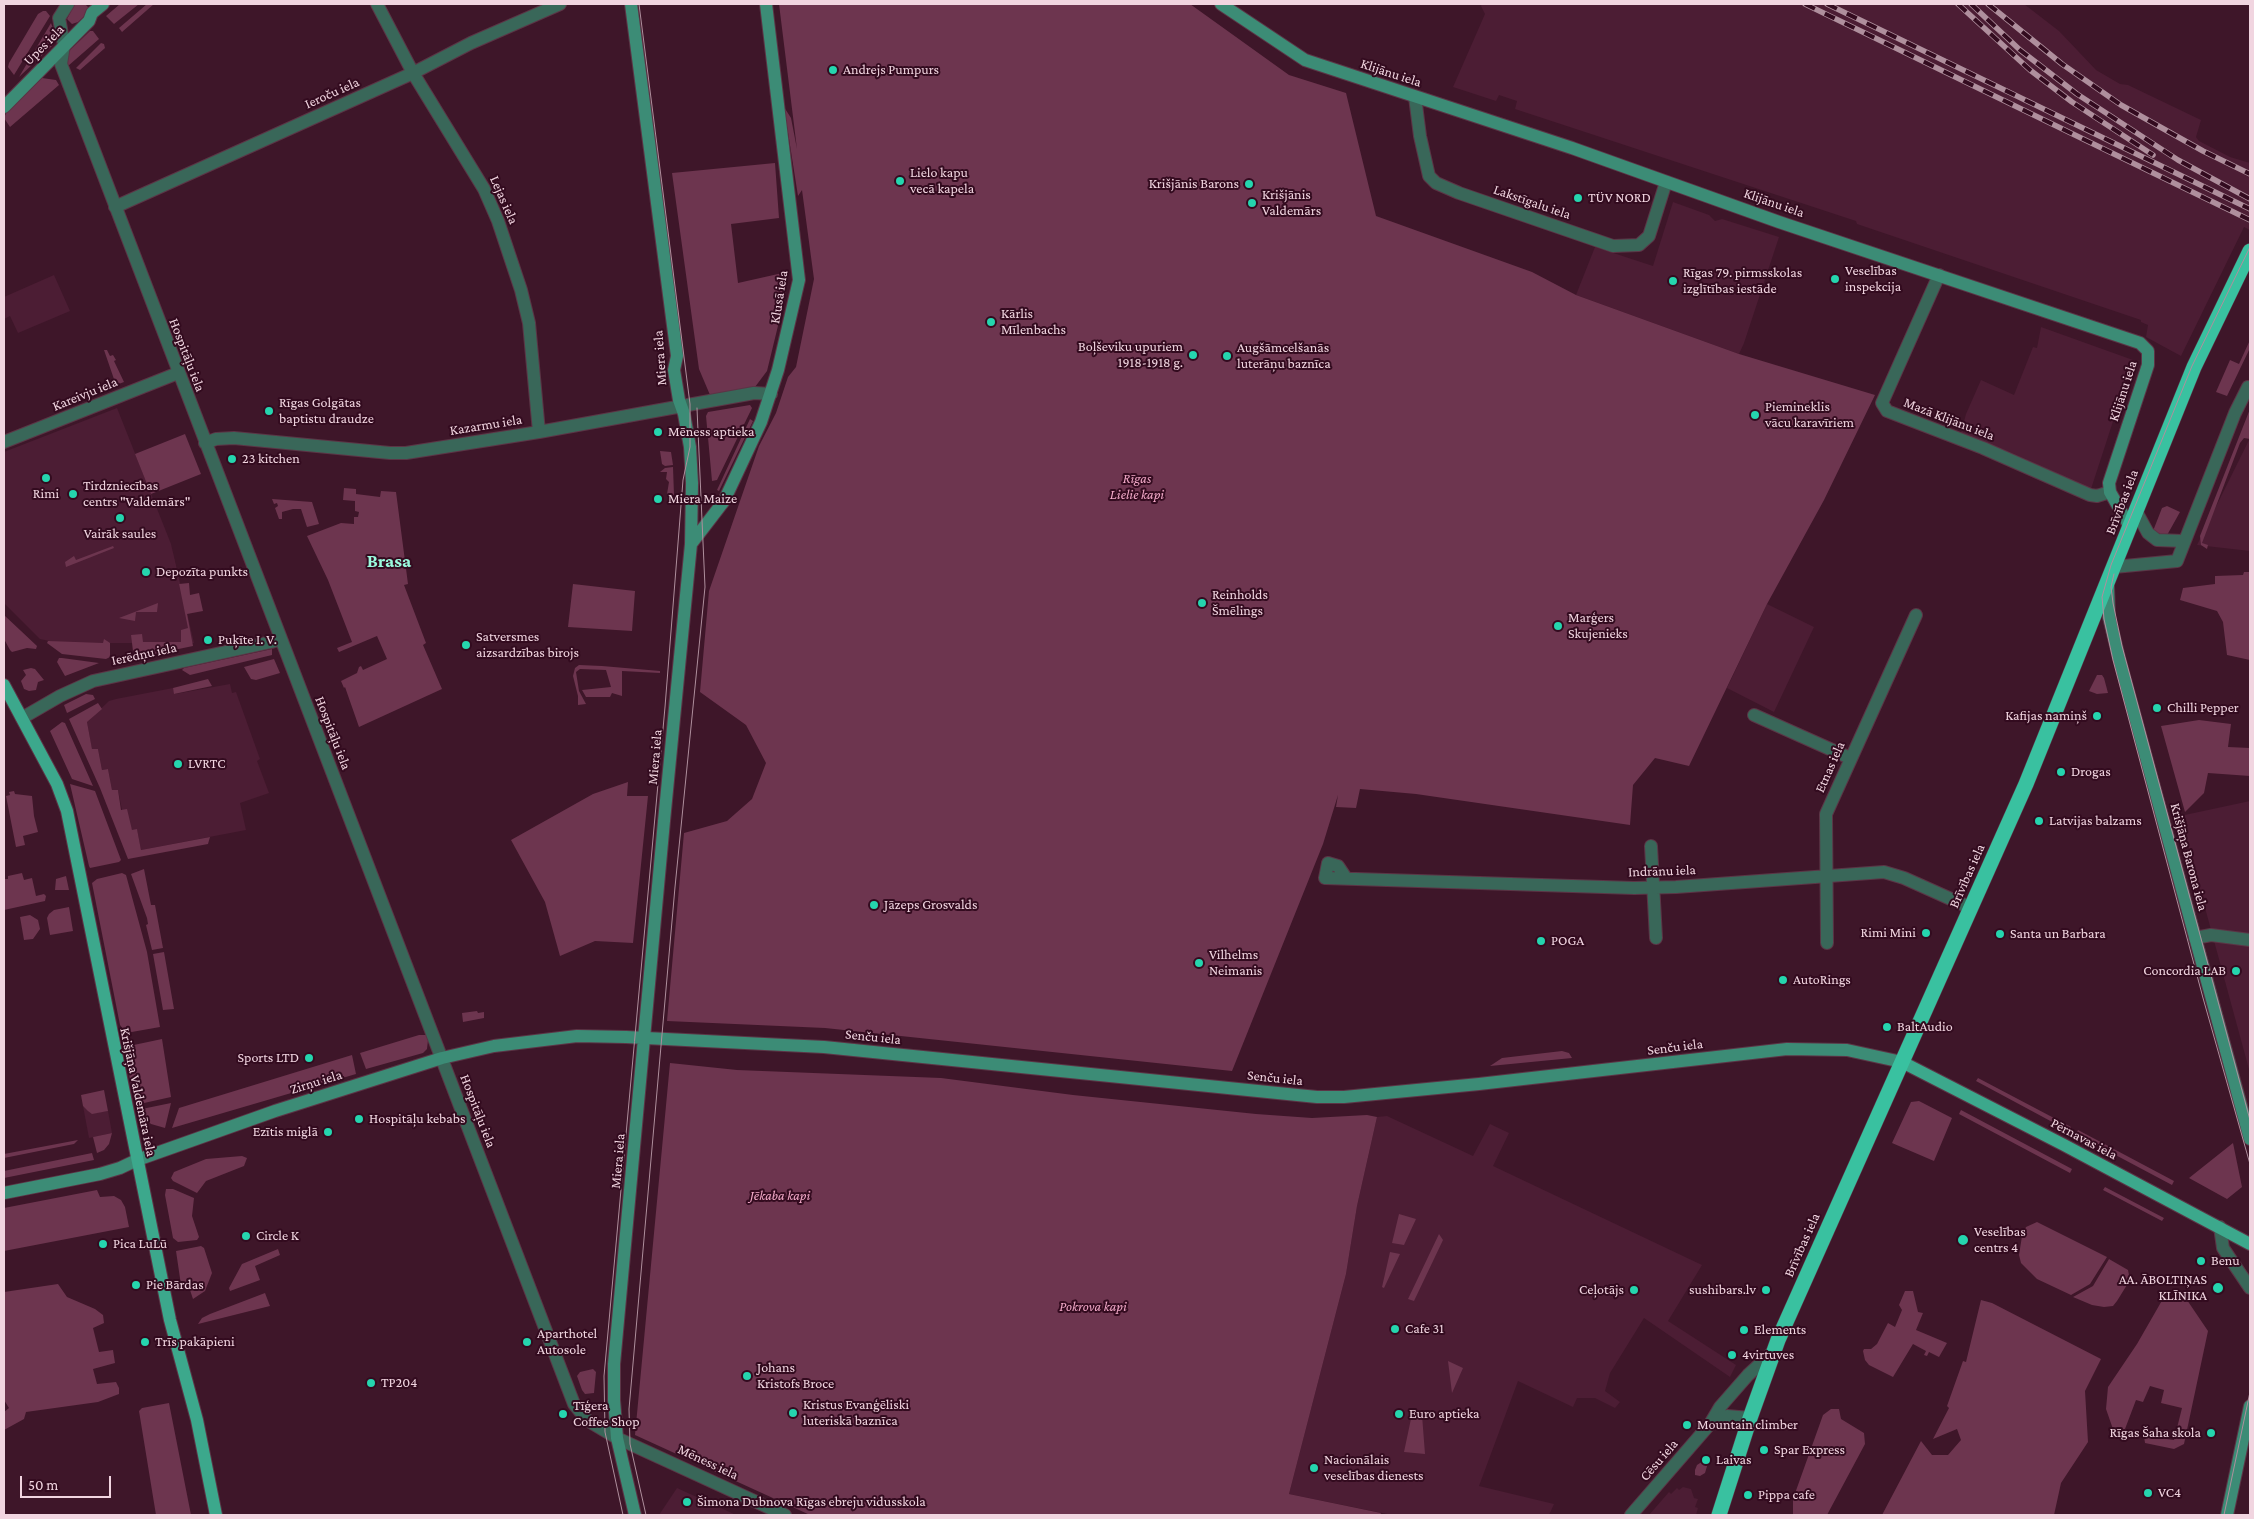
<!DOCTYPE html>
<html>
<head>
<meta charset="utf-8">
<style>
	body { margin:0 }
	#map { position:relative; width:2254px; height:1519px; overflow:hidden; background:#3e1629; font-family:"Crimson Pro",serif }
	canvas { display:block }
	.frame { position:absolute; inset:0; border:5px solid #f1d5e0; pointer-events:none }
	.scale { position:absolute; left:20px; top:1476px; width:91px; height:22px; box-sizing:border-box; border:2px solid #f1d5e0; border-top:0; padding-left:6px; font-size:15px; line-height:18px; white-space:nowrap; color:#f1d5e0; -webkit-text-stroke:4px #330b1f; paint-order:stroke }
</style>
</head>
<body>
<div id="map">
<canvas width="2254" height="1519"></canvas>
<div class="frame"></div>
<div class="scale">50 m</div>
</div>
<script>
const ctx = document.querySelector('canvas').getContext('2d');
ctx.lineJoin = 'round';
function paint(path, color) {
  ctx.fillStyle = color;
  ctx.fill(path, 'evenodd');
}
function poly(rows) {
  const path = new Path2D();
  for (const r of rows) {
    path.moveTo(r[0], r[1]);
    for (let i = 2; i < r.length; i += 2) path.lineTo(r[i], r[i + 1]);
  }
  return path;
}
function stroke(path, color, width, dash) {
  ctx.strokeStyle = color;
  ctx.lineWidth = width;
  ctx.lineCap = dash ? 'butt' : 'round';
  ctx.setLineDash(dash || []);
  ctx.stroke(path);
}
function write(font, color, halo, rows, align = 'center') {
  ctx.font = font + ' "Crimson Pro",serif';
  ctx.lineWidth = 4;
  ctx.setLineDash([]);
  ctx.textBaseline = 'middle';
  ctx.strokeStyle = halo;
  ctx.fillStyle = color;
  for (const [text, x, y, turn = 0] of rows) {
    ctx.save();
    ctx.translate(x, y);
    ctx.rotate((+turn || 0) * Math.PI / 180);
    ctx.textAlign = isNaN(turn) ? turn : align;
    if (halo) ctx.strokeText(text, 0, 0);
    ctx.fillText(text, 0, 0);
    ctx.restore();
  }
}
paint(poly([
	[1482,4,2024,4,2059,31,2096,70,2120,84,2128,85,2201,120,2196,137,2199,141,2230,157,2250,163,2250,230,2244,227,2181,356,2146,337,2148,325,2141,322,2141,320,1857,224,1856,221,1515,109,1517,101,1499,95,1496,101,1453,87,1485,14,1481,6],
	[1673,202,1709,215,1715,221,1722,219,1779,237,1744,343,1739,354,1576,295,1595,247,1653,266],
	[54,275,70,311,18,333,10,316,4,319,4,297],
	[2041,327,2133,360,2091,489,2012,453,1961,433,1966,414,1981,380,2014,395,2033,347,2037,348],
	[117,408,171,544,194,643,59,643,40,639,4,603,4,452],
	[2250,438,2250,551,2197,545],
	[1767,604,1814,627,1774,712,1727,688],
	[230,684,232,693,236,692,260,759,257,761,269,793,240,803,246,830,141,850,137,830,132,830,122,810,118,790,112,790,108,769,102,770,98,749,92,750,87,722,109,701,116,699,173,688,175,694],
	[2250,801,2250,1073,2180,816],
	[83,1106,92,1113,108,1111,112,1133,89,1138],
	[1387,1116,1473,1156,1490,1124,1509,1133,1493,1166,1702,1265,1668,1321,1736,1365,1730,1377,1644,1318,1610,1373,1605,1391,1620,1402,1615,1408,1595,1398,1577,1398,1573,1407,1518,1381,1479,1486,1554,1504,1549,1515,1392,1515,1289,1494,1346,1274,1357,1206,1377,1117],
	[1683,1487,1691,1489,1694,1498,1698,1499,1695,1507,1698,1508,1696,1515,1649,1515,1669,1492,1671,1494,1677,1488,1679,1490],
	[677,1488,736,1515,659,1515]
]), '#4c1d34');
paint(poly([
	[75,4,85,4,91,10,78,22,72,24,67,19],
	[120,4,139,4,114,24,106,16],
	[147,4,154,4,122,32,119,28],
	[779,4,1190,4,1289,75,1346,93,1376,216,1532,272,1576,295,1739,354,1875,395,1824,500,1767,604,1689,766,1655,758,1633,785,1630,825,1416,794,1360,789,1356,808,1336,807,1338,795,1323,844,1232,1071,825,1028,667,1021,684,833,727,821,752,799,766,763,746,725,700,692,709,591,759,446,776,413,788,377,796,367,814,279,802,190,798,196,784,107,791,118,797,149],
	[43,11,46,11,50,16,14,75,8,67,9,63,38,14],
	[51,23,55,34,53,45,19,77],
	[90,31,93,31,99,39,68,66,67,58,68,52],
	[101,43,104,44,105,48,80,70,76,68],
	[42,78,56,80,59,85,10,127,4,118,6,113],
	[775,163,779,218,731,224,738,283,787,272,785,297,767,371,755,387,710,395,699,369,672,173],
	[2250,340,2250,348,2227,396,2216,392,2230,360,2239,364],
	[104,350,107,350,110,356,113,355,116,360,114,361,124,382,116,385],
	[750,405,752,408,717,480,712,481,706,416,708,412],
	[2250,409,2250,439,2244,438,2240,443,2202,543,2208,545,2207,549,2201,545,2200,536],
	[750,419,753,421,719,491,717,490],
	[185,434,201,474,151,494,135,454],
	[660,451,671,452,673,465,665,466,662,464],
	[673,467,674,495,667,494,669,482,666,479,667,472,660,472,665,468],
	[344,488,356,489,356,494,380,497,381,491,396,492,408,584,404,585,426,643,423,645,442,689,359,727,345,687,344,688,341,681,357,673,359,667,361,666,363,670,387,659,377,636,339,652,337,648,352,642,328,580,307,536,341,523,354,524,354,517,358,517,359,512,355,511,355,501,343,500],
	[272,499,312,502,319,524,307,527,301,509,293,509,282,512,282,519,279,519,275,508,278,506,277,503,274,504],
	[2167,506,2180,512,2166,537,2153,531,2162,508],
	[171,544,179,584,189,583,190,595,199,593,203,611,187,614,193,646,140,657,133,651,131,635,142,634,143,642,181,642,181,630,188,628],
	[113,546,114,548,66,567,65,562,74,556,76,560],
	[2244,572,2250,572,2250,660,2227,655,2223,622,2217,611,2180,600,2183,588,2215,584,2215,576,2243,575],
	[573,584,635,591,632,631,568,627],
	[158,603,157,612,136,612,135,621,119,618],
	[4,615,37,646,36,649,27,648,12,652,10,650,4,639],
	[104,639,110,643,110,657,106,659,62,654,47,643,48,641,103,643],
	[272,649,272,655,190,675,182,670,184,668],
	[59,658,62,658,99,663,65,676,57,662],
	[274,659,280,673,256,680,251,679,244,667],
	[579,665,602,666,660,671,660,673,622,671,622,696,612,693,610,697,586,697,582,690,611,687,606,670,580,669,576,672,579,691,586,704,578,705,578,696,573,676,575,668],
	[31,668,35,669,44,680,38,682,36,690,29,691,24,689,21,681,26,675,23,670],
	[2097,675,2102,675,2104,678,2108,693,2097,694,2089,691],
	[208,679,212,686,174,694,173,688],
	[86,694,93,695,95,699,67,713,64,705],
	[98,703,102,709,87,722,92,749,98,749,102,770,108,769,112,790,118,790,121,810,127,809,132,830,137,829,141,850,210,837,208,844,128,859,100,788,69,719],
	[2199,720,2231,724,2228,747,2250,748,2250,776,2208,773,2204,793,2185,812,2161,726],
	[62,722,65,723,93,786,72,779,50,731],
	[628,782,627,796,648,796,633,943,595,941,560,956,545,902,511,840,593,794],
	[70,784,95,791,121,860,119,862,90,868,89,866],
	[14,791,15,794,32,796,34,816,38,832,23,836,25,845,16,847,6,796,10,795,9,792],
	[144,869,151,905,155,905,163,948,152,950,146,925,148,924,147,918,131,874],
	[22,873,24,880,32,878,36,896,44,894,46,896,45,901,4,910,4,879,8,879,8,876],
	[122,873,126,875,147,952,160,1027,126,1033,120,1025,92,883,97,879],
	[66,876,69,890,55,890,56,879],
	[69,907,73,931,50,935,47,918,49,914,54,910],
	[30,915,38,920,40,929,33,939,24,940,20,917],
	[164,952,174,1009,163,1010,153,954],
	[477,1011,478,1013,484,1012,484,1018,463,1022,462,1013],
	[419,1035,426,1035,428,1040,427,1049,423,1053,366,1069,360,1053],
	[162,1039,171,1097,135,1105,125,1053,126,1049,129,1046],
	[1562,1051,1569,1053,1572,1058,1490,1066,1502,1058],
	[352,1055,356,1074,172,1128,179,1108],
	[670,1063,737,1070,941,1078,1073,1095,1256,1114,1312,1118,1367,1115,1377,1117,1357,1206,1346,1274,1289,1494,1381,1513,1380,1515,810,1515,635,1435],
	[1978,1078,2071,1127,2069,1131,1976,1081],
	[104,1090,108,1111,92,1114,88,1111,83,1106,81,1095],
	[1919,1101,1952,1118,1934,1161,1892,1143,1911,1102],
	[171,1103,165,1128,151,1124,137,1110],
	[1961,1110,2072,1169,2070,1173,1959,1114],
	[2078,1130,2174,1181,2172,1185,2076,1134],
	[112,1133,109,1144,104,1150,97,1153,93,1137],
	[78,1140,74,1144,4,1158,4,1154],
	[2233,1143,2242,1187,2227,1199,2189,1178],
	[92,1153,94,1160,4,1178,4,1171],
	[242,1156,247,1158,244,1166,206,1181,197,1193,173,1181,171,1178,174,1172,206,1159],
	[2105,1187,2164,1218,2162,1221,2103,1190],
	[166,1189,173,1189,194,1198,192,1216,199,1237,197,1240,178,1242,173,1238,165,1195],
	[97,1190,100,1197,114,1196,121,1200,125,1207,129,1227,4,1251,4,1208],
	[1399,1214,1416,1219,1404,1245,1392,1243],
	[2037,1222,2107,1257,2090,1284,2071,1295,2037,1279,2021,1263,2019,1255,2022,1236,2026,1227],
	[1439,1234,1443,1240,1414,1301,1408,1299],
	[201,1246,204,1248,212,1273,205,1291,193,1299,190,1290,181,1285,176,1251],
	[278,1249,280,1255,255,1266,260,1280,230,1291,229,1288,242,1264],
	[1390,1252,1400,1254,1384,1288,1382,1287],
	[2109,1259,2128,1270,2130,1280,2117,1301,2113,1306,2104,1307,2092,1305,2073,1297,2093,1286],
	[58,1284,67,1297,95,1309,103,1315,104,1323,93,1328,99,1352,113,1350,115,1363,93,1369,97,1384,116,1382,119,1388,119,1394,98,1402,26,1412,24,1419,4,1430,4,1412,9,1408,4,1400,4,1292],
	[1905,1291,1913,1291,1918,1312,1923,1313,1916,1330,1947,1343,1939,1357,1929,1352,1927,1356,1924,1355,1926,1351,1913,1344,1893,1377,1869,1365,1865,1360,1863,1351,1864,1349,1871,1349,1877,1344,1888,1323,1895,1327,1902,1310,1899,1305],
	[265,1293,270,1306,198,1324,202,1318,210,1314],
	[2164,1297,2187,1300,2208,1331,2184,1444,2174,1449,2145,1443,2144,1436,2174,1440,2182,1408,2161,1403,2164,1390,2150,1386,2143,1402,2136,1400,2125,1429,2134,1433,2128,1438,2114,1432,2106,1409,2108,1387,2137,1344],
	[1981,1300,1992,1303,2101,1359,2085,1391,2088,1442,2061,1483,2054,1515,1882,1515,1921,1441,1932,1455,1948,1455,1961,1440,1957,1429,1933,1439,1949,1408,1947,1406,1963,1361,1966,1362],
	[1448,1361,1463,1368,1452,1393],
	[593,1369,596,1372,594,1393,585,1394,582,1390,577,1376,580,1372],
	[169,1403,191,1515,156,1515,139,1411,142,1408],
	[1831,1409,1839,1409,1841,1419,1864,1433,1865,1444,1827,1515,1793,1515,1793,1499,1823,1415],
	[1412,1414,1422,1415,1425,1454,1404,1452],
	[1706,1459,1708,1463,1705,1473,1700,1476,1695,1475,1695,1470,1697,1465]
]), '#6d354f');
const street = poly([
	[68,4,59,18,64,45,61,64,574,1404,587,1420,617,1438,785,1515],
	[377,4,413,73,484,189,498,221,521,290,529,323,539,432],
	[1415,97,1420,136,1429,176,1436,183,1459,193,1613,246,1639,245,1649,236,1666,182],
	[115,207,413,73,471,43,560,4],
	[1939,275,1882,403,1887,411,1983,448,2090,495,2097,496,2110,492],
	[4,442,178,373],
	[205,443,216,439,234,438,390,453,406,453,539,432,754,393,771,394],
	[2137,508,2137,513,2148,533,2157,540,2183,541],
	[2114,567,2177,561,2235,413,2248,387,2250,388],
	[1754,715,1850,758],
	[22,718,60,696,93,681,271,642,280,639],
	[1651,846,1656,938],
	[1346,878,1338,866,1328,863,1325,878,1634,888,1676,887,1884,872,1904,878,1971,908],
	[2195,938,2211,935,2250,940],
	[1827,943,1826,814,1916,615],
	[2220,1227,2223,1248,2250,1288],
	[1710,1424,1727,1416,1750,1418],
	[1631,1515,1710,1424,1720,1407,1748,1375,1773,1352]
]);
const secondary = poly([
	[631,4,677,356,674,370,679,400,684,414,690,447,692,483,691,544,664,821,614,1364,614,1400,617,1438,635,1515],
	[1221,4,1305,60,1572,148,1779,222,2140,343,2148,351,2148,365,2109,483,2110,492,2130,527],
	[4,107,89,21,92,13,103,4],
	[691,544,724,501,761,422,778,370,799,280,766,4],
	[2108,586,2109,617,2119,658,2250,1139],
	[4,1193,100,1174,120,1168,137,1160,275,1111,442,1058,494,1046,577,1036,626,1037,824,1047,1317,1097,1344,1097,1479,1084,1787,1049,1847,1050,1902,1062],
	[2227,1515,2250,1406]
]);
const primary = poly([
	[4,685,57,784,67,811,170,1320,197,1420,216,1515],
	[1902,1062,2064,1145,2250,1244]
]);
const highway = poly([
	[1719,1515,1750,1418,1778,1340,2026,784,2194,367,2250,251]
]);
stroke(street, '#5b3546', 14);
stroke(secondary, '#5b3546', 14);
stroke(primary, '#5b3546', 14);
stroke(highway, '#5b3546', 16);
stroke(street, '#396759', 12);
stroke(secondary, '#3c8c76', 12);
stroke(primary, '#3ca88c', 12);
stroke(highway, '#39c1a0', 15);
stroke(poly([
	[2250,247,2192,366,2111,565,2102,597,2104,619,2113,660,2203,998,2250,1164],
	[2114,574,2111,587,2113,603,2122,646,2250,1120],
	[623,1515,605,1432,604,1376,665,707,683,480,690,447,690,404,639,4],
	[646,1515,630,1444,629,1409,675,887,705,587,697,408],
	[2224,1515,2250,1392]
]), '#af8f9d', 1);
const rail = poly([
	[1805,4,2250,220],
	[1827,4,2250,209],
	[1958,4,2030,70,2072,102,2153,155],
	[1971,4,2020,50,2077,94,2178,160,2250,199],
	[1988,4,2062,64,2121,105,2203,151,2250,174]
]);
stroke(rail, '#af8f9d', 5.5);
stroke(rail, '#330b1f', 4, [11]);
for (const [x, y, r, color] of [
	[833,70,5,"#25d5ae"],
	[900,181,5,"#25d5ae"],
	[1249,184,5,"#25d5ae"],
	[1578,198,5,"#25d5ae"],
	[1252,203,5,"#25d5ae"],
	[1835,279,5,"#25d5ae"],
	[1673,281,5,"#25d5ae"],
	[991,322,5,"#25d5ae"],
	[1193,355,5,"#25d5ae"],
	[1227,356,5,"#25d5ae"],
	[269,411,5,"#25d5ae"],
	[1755,415,5,"#25d5ae"],
	[658,432,5,"#25d5ae"],
	[232,459,5,"#25d5ae"],
	[46,478,5,"#25d5ae"],
	[73,494,5,"#25d5ae"],
	[658,499,5,"#25d5ae"],
	[120,518,5,"#25d5ae"],
	[146,572,5,"#25d5ae"],
	[1202,603,5,"#25d5ae"],
	[1558,626,5,"#25d5ae"],
	[208,640,5,"#25d5ae"],
	[466,645,5,"#25d5ae"],
	[2157,708,5,"#25d5ae"],
	[2097,716,5,"#25d5ae"],
	[178,764,5,"#25d5ae"],
	[2061,772,5,"#25d5ae"],
	[2039,821,5,"#25d5ae"],
	[874,905,5,"#25d5ae"],
	[1926,933,5,"#25d5ae"],
	[2000,934,5,"#25d5ae"],
	[1541,941,5,"#25d5ae"],
	[1199,963,5,"#25d5ae"],
	[2236,971,5,"#25d5ae"],
	[1783,980,5,"#25d5ae"],
	[1887,1027,5,"#25d5ae"],
	[309,1058,5,"#25d5ae"],
	[359,1119,5,"#25d5ae"],
	[328,1132,5,"#25d5ae"],
	[246,1236,5,"#25d5ae"],
	[1963,1240,6,"#25d5ae"],
	[103,1244,5,"#25d5ae"],
	[2201,1261,5,"#25d5ae"],
	[136,1285,5,"#25d5ae"],
	[2218,1288,6,"#25d5ae"],
	[1634,1290,5,"#25d5ae"],
	[1766,1290,5,"#25d5ae"],
	[1395,1329,5,"#25d5ae"],
	[1744,1330,5,"#25d5ae"],
	[145,1342,5,"#25d5ae"],
	[527,1342,5,"#25d5ae"],
	[1732,1355,5,"#25d5ae"],
	[747,1376,5,"#25d5ae"],
	[371,1383,5,"#25d5ae"],
	[793,1413,5,"#25d5ae"],
	[563,1414,5,"#25d5ae"],
	[1399,1414,5,"#25d5ae"],
	[1687,1425,5,"#25d5ae"],
	[2211,1433,5,"#25d5ae"],
	[1764,1450,5,"#25d5ae"],
	[1706,1460,5,"#25d5ae"],
	[1314,1468,5,"#25d5ae"],
	[2148,1493,5,"#25d5ae"],
	[1748,1495,5,"#25d5ae"],
	[687,1502,5,"#25d5ae"]
]) {
  const dot = new Path2D();
  dot.arc(x, y, r, 0, 2 * Math.PI);
  ctx.fillStyle = color;
  ctx.fill(dot);
  stroke(dot, '#330b1f', 2);
}
write('14px', '#f1d5e0', '#330b1f', [
	["Upes iela",44,45,-45],
	["Klijānu iela",1391,73,18],
	["Ieroču iela",332,93,-24],
	["Lejas iela",504,200,66],
	["Lakstīgalu iela",1532,202,19],
	["Klijānu iela",1774,203,19],
	["Klusā iela",779,297,-81],
	["Hospitāļu iela",187,355,69],
	["Miera iela",660,358,-94],
	["Klijānu iela",2123,391,-72],
	["Kareivju iela",85,394,-22],
	["Mazā Klijānu iela",1949,419,21],
	["Kazarmu iela",486,425,-9],
	["Brīvības iela",2122,502,-69],
	["Ierēdņu iela",144,654,-12],
	["Hospitāļu iela",333,733,69],
	["Miera iela",655,757,-85],
	["Etnas iela",1830,767,-66],
	["Krišjāņa Barona iela",2189,857,75],
	["Indrānu iela",1662,871,-2],
	["Brīvības iela",1967,876,-66],
	["Senču iela",873,1037,6],
	["Senču iela",1675,1047,-7],
	["Senču iela",1275,1078,6],
	["Zirņu iela",316,1082,-17],
	["Krišjāņa Valdemāra iela",138,1092,78],
	["Hospitāļu iela",478,1111,69],
	["Pērnavas iela",2084,1139,28],
	["Miera iela",618,1161,-85],
	["Brīvības iela",1802,1245,-66],
	["Cēsu iela",1659,1460,-49],
	["Mēness iela",708,1462,25]
]);
write('14px', '#f1d5e0', '#330b1f', [
	["Andrejs Pumpurs",843,70],
	["Lielo kapu",910,173],
	["vecā kapela",910,189],
	["Krišjānis Barons",1239,184,"right"],
	["Krišjānis",1262,195],
	["Valdemārs",1262,211],
	["TÜV NORD",1588,198],
	["Veselības",1845,271],
	["inspekcija",1845,287],
	["Rīgas 79. pirmsskolas",1683,273],
	["izglītības iestāde",1683,289],
	["Kārlis",1001,314],
	["Mīlenbachs",1001,330],
	["Boļševiku upuriem",1183,347,"right"],
	["1918-1918 g.",1183,363,"right"],
	["Augšāmcelšanās",1237,348],
	["luterāņu baznīca",1237,364],
	["Rīgas Golgātas",279,403],
	["baptistu draudze",279,419],
	["Piemineklis",1765,407],
	["vācu karavīriem",1765,423],
	["Mēness aptieka",668,432],
	["23 kitchen",242,459],
	["Tirdzniecības",83,486],
	["centrs \"Valdemārs\"",83,502],
	["Rimi",46,494,"center"],
	["Miera Maize",668,499],
	["Vairāk saules",120,534,"center"],
	["Depozīta punkts",156,572],
	["Reinholds",1212,595],
	["Šmēlings",1212,611],
	["Marģers",1568,618],
	["Skujenieks",1568,634],
	["Satversmes",476,637],
	["aizsardzības birojs",476,653],
	["Puķīte I. V.",218,640],
	["Chilli Pepper",2167,708],
	["Kafijas namiņš",2087,716,"right"],
	["LVRTC",188,764],
	["Drogas",2071,772],
	["Latvijas balzams",2049,821],
	["Jāzeps Grosvalds",884,905],
	["Rimi Mini",1916,933,"right"],
	["Santa un Barbara",2010,934],
	["POGA",1551,941],
	["Vilhelms",1209,955],
	["Neimanis",1209,971],
	["Concordia LAB",2226,971,"right"],
	["AutoRings",1793,980],
	["BaltAudio",1897,1027],
	["Sports LTD",299,1058,"right"],
	["Hospitāļu kebabs",369,1119],
	["Ezītis miglā",318,1132,"right"],
	["Veselības",1974,1232],
	["centrs 4",1974,1248],
	["Circle K",256,1236],
	["Pica LuLū",113,1244],
	["Benu",2211,1261],
	["AA. ĀBOLTIŅAS",2207,1280,"right"],
	["KLĪNIKA",2207,1296,"right"],
	["Pie Bārdas",146,1285],
	["Ceļotājs",1624,1290,"right"],
	["sushibars.lv",1756,1290,"right"],
	["Cafe 31",1405,1329],
	["Elements",1754,1330],
	["Aparthotel",537,1334],
	["Autosole",537,1350],
	["Trīs pakāpieni",155,1342],
	["4virtuves",1742,1355],
	["Johans",757,1368],
	["Kristofs Broce",757,1384],
	["TP204",381,1383],
	["Kristus Evanģēliski",803,1405],
	["luteriskā baznīca",803,1421],
	["Tīģera",573,1406],
	["Coffee Shop",573,1422],
	["Euro aptieka",1409,1414],
	["Mountain climber",1697,1425],
	["Rīgas Šaha skola",2201,1433,"right"],
	["Spar Express",1774,1450],
	["Nacionālais",1324,1460],
	["veselības dienests",1324,1476],
	["Laivas",1716,1460],
	["VC4",2158,1493],
	["Pippa cafe",1758,1495],
	["Šimona Dubnova Rīgas ebreju vidusskola",697,1502]
], 'left');
write('italic 14px', '#f2a9c8', '#330b1f', [
	["Rīgas",1137,479],
	["Lielie kapi",1137,495],
	["Jēkaba kapi",780,1196],
	["Pokrova kapi",1093,1307]
]);
write('bold 19px', '#9afadd', '#330b1f', [
	["Brasa",389,561]
]);
</script>
</body>
</html>
